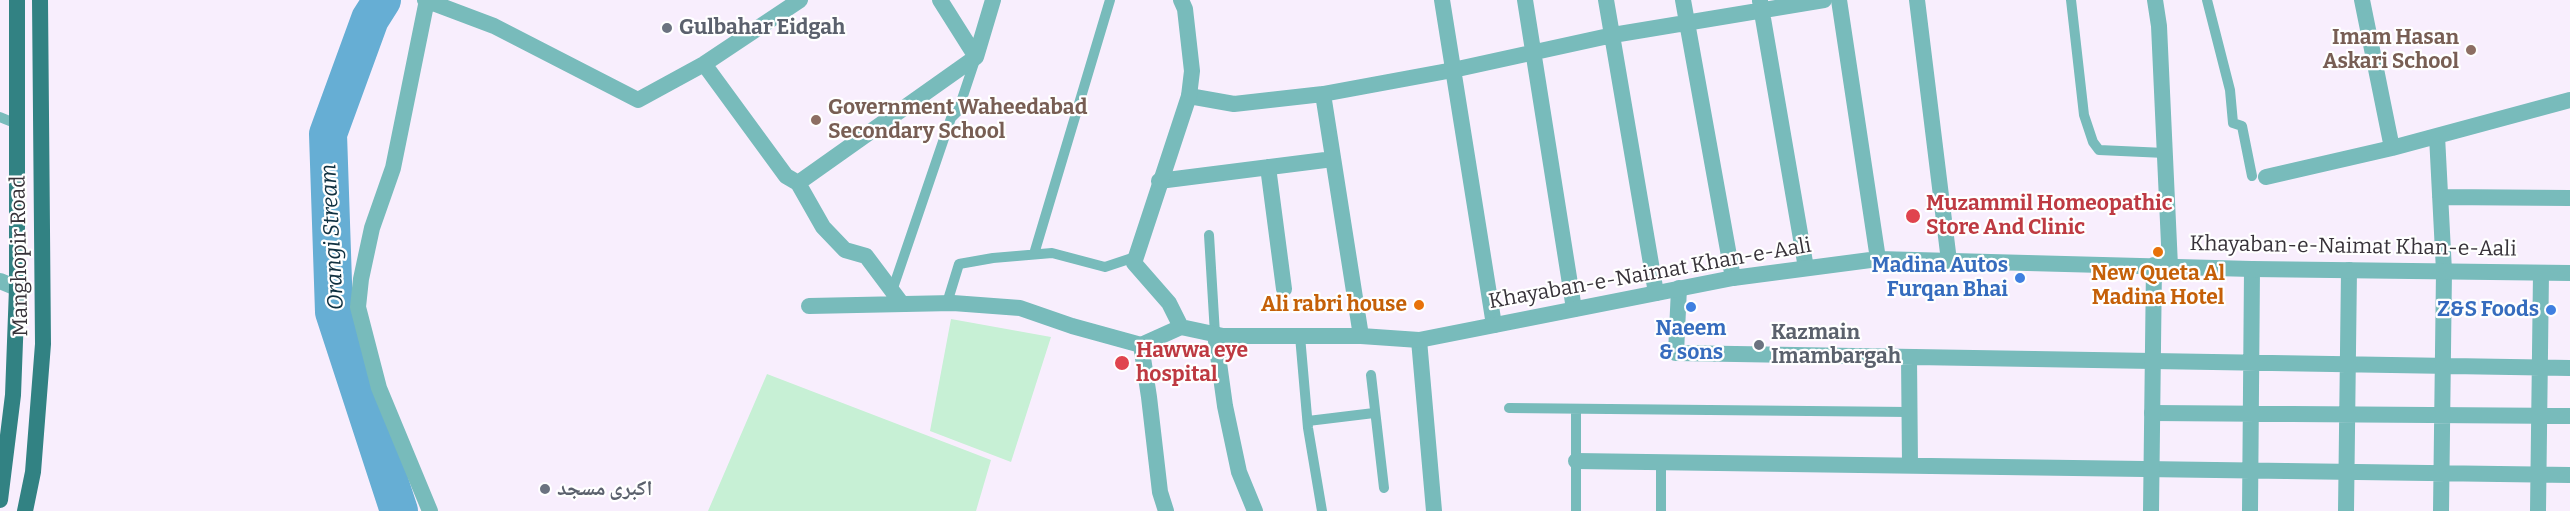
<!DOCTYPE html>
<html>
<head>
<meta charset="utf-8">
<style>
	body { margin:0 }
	canvas { display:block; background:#f8eefd }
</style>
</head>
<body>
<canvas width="2570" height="511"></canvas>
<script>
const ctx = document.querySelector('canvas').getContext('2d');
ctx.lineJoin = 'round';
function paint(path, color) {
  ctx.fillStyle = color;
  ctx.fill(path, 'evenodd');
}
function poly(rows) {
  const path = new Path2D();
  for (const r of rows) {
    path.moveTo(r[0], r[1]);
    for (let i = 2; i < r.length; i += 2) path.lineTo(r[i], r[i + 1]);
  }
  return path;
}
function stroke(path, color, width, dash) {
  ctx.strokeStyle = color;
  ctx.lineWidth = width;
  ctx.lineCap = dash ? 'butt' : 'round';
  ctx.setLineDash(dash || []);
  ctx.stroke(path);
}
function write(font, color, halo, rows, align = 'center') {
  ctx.font = font + ' Bitter,"Noto Naskh Arabic",serif';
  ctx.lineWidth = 4.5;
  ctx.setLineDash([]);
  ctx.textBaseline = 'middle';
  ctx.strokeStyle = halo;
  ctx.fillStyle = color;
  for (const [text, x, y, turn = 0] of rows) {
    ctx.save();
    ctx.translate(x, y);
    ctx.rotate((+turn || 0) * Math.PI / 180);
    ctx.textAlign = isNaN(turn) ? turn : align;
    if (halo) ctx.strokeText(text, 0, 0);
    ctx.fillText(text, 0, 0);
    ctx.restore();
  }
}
paint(poly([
	[951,319,1051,337,1011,462,930,431],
	[767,374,991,460,976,511,708,511]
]), '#c7f0d5');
stroke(poly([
	[382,0,370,19,328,134,334,312,399,511]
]), '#66aed4', 38);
stroke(poly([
	[2071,0,2084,115,2093,142,2099,150,2165,153],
	[2207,0,2230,90,2233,123,2242,126,2252,176],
	[0,117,17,124],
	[1209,235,1215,334],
	[1034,254,1110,0],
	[892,291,951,118,958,111,976,57],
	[947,303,959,264,993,258,1052,253,1105,267,1135,257],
	[1300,336,1308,428,1322,511],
	[1371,375,1384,488],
	[1509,408,1909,412],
	[1576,409,1576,511],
	[1308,421,1374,413],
	[1661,461,1661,511]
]), '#78bbbb', 10);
stroke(poly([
	[425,0,494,26,638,100,704,64,800,0],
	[427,0,393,168,372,228,361,279,358,307,379,388,430,511],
	[1442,0,1494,325],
	[1525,0,1574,309],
	[1606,0,1656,293],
	[1683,0,1733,278],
	[1917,0,1949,261],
	[2155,0,2159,26,2170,266],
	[2362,0,2392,148],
	[1760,1,1806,268],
	[976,57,993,0],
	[704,64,786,176,798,183,823,227,845,250,866,256,902,304],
	[1323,94,1361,336],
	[1189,96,1234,104,1323,94,1453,70,1613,35,1824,0],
	[2437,136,2444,271,2441,511],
	[1268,167,1284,289],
	[2266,177,2392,148,2570,100],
	[1159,181,1333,159],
	[798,183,976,57,940,0],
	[2440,197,2570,198],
	[0,281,17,288],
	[1679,288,1676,353,2570,368],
	[809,306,953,303,1020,308,1072,326,1141,345,1149,397,1160,492,1166,511],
	[1215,334,1225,406,1239,472,1255,511],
	[1419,340,1434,511],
	[1909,357,1910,465],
	[2152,413,2570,416],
	[1576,461,2570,475],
	[2250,511,2252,269],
	[2346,511,2349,270],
	[2538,511,2541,273]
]), '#78bbbb', 16);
stroke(poly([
	[1839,0,1878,259],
	[1181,327,1169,303,1134,263,1189,96,1192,71,1185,9,1181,0],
	[1141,345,1181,327,1223,336,1361,336,1419,340,1733,278,1878,259,2252,269,2570,273],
	[2151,511,2154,265]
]), '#78bbbb', 16);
stroke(poly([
	[0,500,13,395,17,288,17,0],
	[25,511,33,472,43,344,40,0]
]), '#328283', 16);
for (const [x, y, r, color] of [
	[667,28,6,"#6b7280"],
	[2471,50,6,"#8d6e63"],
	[816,120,6,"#8d6e63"],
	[1913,216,8,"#e0444e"],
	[2158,252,6,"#e8710a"],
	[2020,278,6,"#3f7fe0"],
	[1419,305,6,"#e8710a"],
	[1691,307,6,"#3f7fe0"],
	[2551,310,6,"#3f7fe0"],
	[1759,345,6,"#6b7280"],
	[1122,363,8,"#e0444e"],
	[545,489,6,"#6b7280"]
]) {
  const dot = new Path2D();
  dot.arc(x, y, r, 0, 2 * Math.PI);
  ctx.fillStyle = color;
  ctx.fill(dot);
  stroke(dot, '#fff', 2);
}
write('bold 21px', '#5b616d', '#fff', [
	["Gulbahar Eidgah",679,28],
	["Kazmain",1771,333],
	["Imambargah",1771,357],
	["اکبری مسجد",557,489]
], 'left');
write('bold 21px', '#785e54', '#fff', [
	["Imam Hasan",2459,38],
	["Askari School",2459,62],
	["Government Waheedabad",828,108,"left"],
	["Secondary School",828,132,"left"]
], 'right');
write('bold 21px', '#be3a42', '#fff', [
	["Muzammil Homeopathic",1926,204],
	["Store And Clinic",1926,228],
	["Hawwa eye",1136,351],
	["hospital",1136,375]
], 'left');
write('21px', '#373239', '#fff', [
	["Khayaban-e-Naimat Khan-e-Aali",2353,247,1],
	["Manghopir Road",20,256,-91],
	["Khayaban-e-Naimat Khan-e-Aali",1650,274,-10]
]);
write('bold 21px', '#366cbe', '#fff', [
	["Madina Autos",2008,266],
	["Furqan Bhai",2008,290],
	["Z&S Foods",2539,310],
	["Naeem",1691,329,"center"],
	["& sons",1691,353,"center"]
], 'right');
write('bold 21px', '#c56008', '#fff', [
	["New Queta Al",2158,274],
	["Madina Hotel",2158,298],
	["Ali rabri house",1407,305,"right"]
]);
write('italic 22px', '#0f3040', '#fff', [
	["Orangi Stream",333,237,-93]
]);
</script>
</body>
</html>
